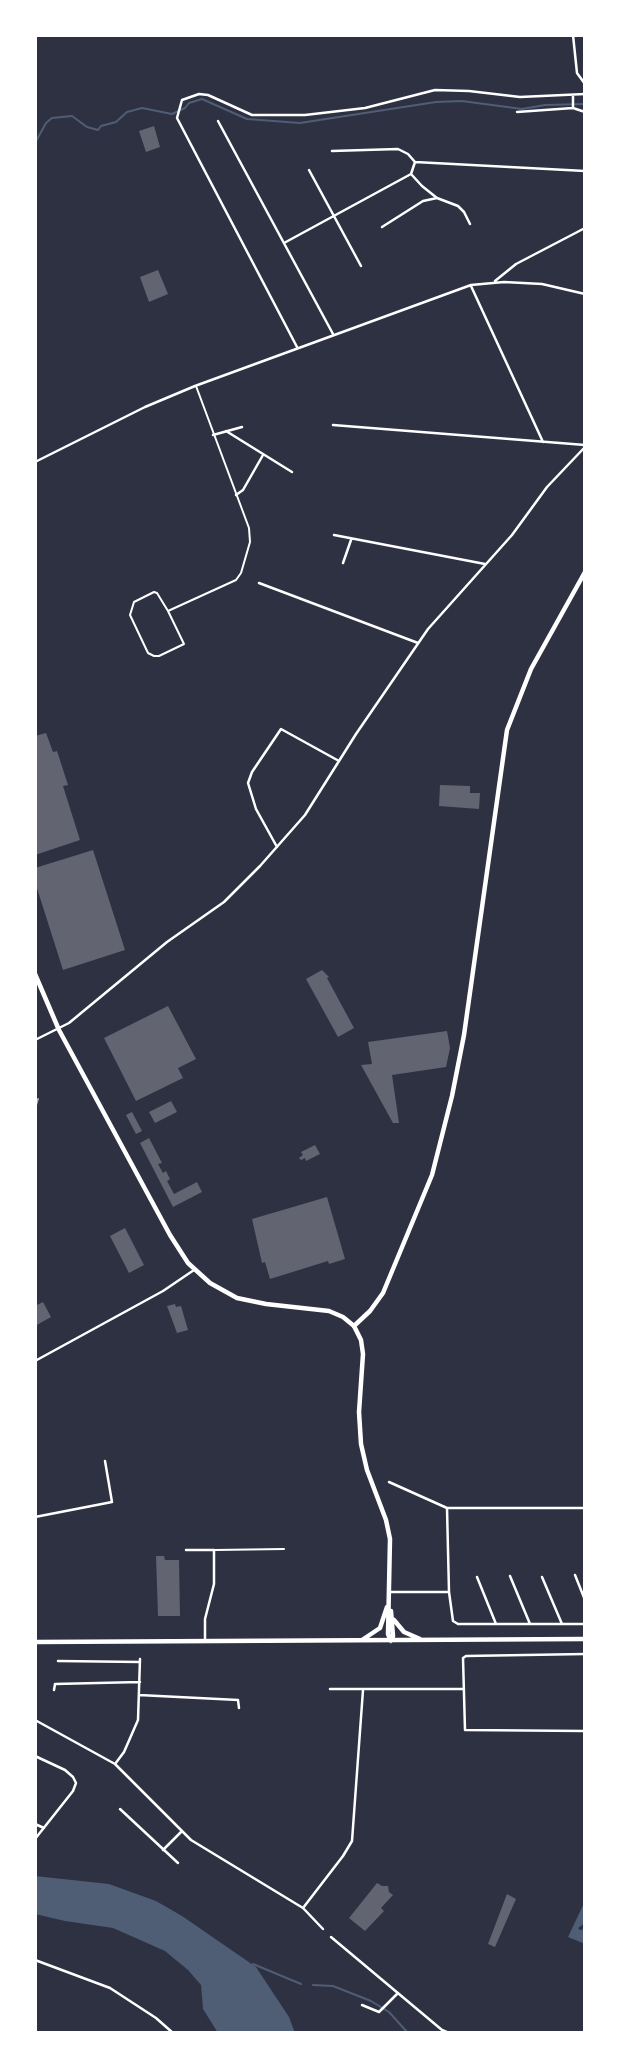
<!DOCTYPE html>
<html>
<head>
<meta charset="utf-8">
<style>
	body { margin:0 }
	#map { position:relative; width:620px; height:2068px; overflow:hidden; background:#2d3142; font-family:"Asap Condensed",sans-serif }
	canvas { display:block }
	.frame { position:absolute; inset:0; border:37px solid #fff; pointer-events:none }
</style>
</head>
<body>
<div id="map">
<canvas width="620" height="2068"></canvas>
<div class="frame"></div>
</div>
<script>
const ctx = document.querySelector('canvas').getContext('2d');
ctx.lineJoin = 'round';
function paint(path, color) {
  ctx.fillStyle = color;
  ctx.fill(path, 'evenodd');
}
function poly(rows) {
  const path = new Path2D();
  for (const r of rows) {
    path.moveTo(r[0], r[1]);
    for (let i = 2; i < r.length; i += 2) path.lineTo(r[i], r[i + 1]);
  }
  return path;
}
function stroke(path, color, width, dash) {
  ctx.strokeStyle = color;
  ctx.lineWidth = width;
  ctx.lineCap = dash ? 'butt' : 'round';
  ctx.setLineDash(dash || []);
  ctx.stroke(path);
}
paint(poly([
	[35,1876,109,1884,156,1901,182,1916,256,1967,289,2017,295,2033,218,2033,203,2009,201,1985,188,1970,165,1951,113,1928,65,1921,35,1914],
	[585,1901,585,1923,578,1928,580,1930,585,1929,585,1944,568,1937]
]), '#4f5d75');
stroke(poly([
	[35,143,46,123,52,118,72,116,87,127,98,130,101,126,116,122,127,112,142,108,172,114,185,108,189,103,202,99,247,119,300,123,436,102,462,101,522,109,545,105,585,104],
	[253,1964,301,1984],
	[313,1985,333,1986,371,2001,389,2012,408,2033]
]), '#4f5d75', 2);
paint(poly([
	[154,126,160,147,146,152,139,131],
	[158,270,168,294,149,302,140,277],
	[46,733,53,752,57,751,68,785,63,786,80,840,35,855,35,736],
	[440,785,470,786,470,793,480,793,479,809,439,806],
	[93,850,125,950,63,970,35,882,35,868],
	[322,970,329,977,327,978,354,1028,338,1037,306,979],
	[168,1006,196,1059,178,1068,183,1078,136,1101,104,1038],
	[447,1031,450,1048,446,1067,392,1075,399,1123,393,1123,361,1065,372,1064,368,1042],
	[171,1101,177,1112,155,1123,149,1112],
	[132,1112,142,1131,136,1134,126,1115],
	[149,1138,162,1163,158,1164,163,1173,166,1171,170,1179,167,1181,174,1194,197,1182,202,1192,173,1207,140,1143],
	[315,1145,320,1154,306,1161,305,1158,301,1160,299,1158,303,1155,301,1152],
	[327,1197,345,1259,329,1264,328,1261,270,1279,265,1262,262,1263,252,1219],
	[125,1228,144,1265,129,1273,110,1236],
	[43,1302,51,1317,35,1326,35,1306],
	[175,1304,176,1307,181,1306,188,1330,177,1333,167,1306],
	[156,1556,164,1556,165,1560,179,1560,180,1616,158,1616],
	[377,1883,382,1886,388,1886,389,1892,393,1895,381,1908,384,1911,365,1931,349,1918],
	[507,1894,516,1899,495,1947,488,1944]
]), '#626471');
stroke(poly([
	[168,611,184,644,159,656,154,656,148,653,130,615,134,602,154,592,157,593,168,611,236,580,241,573,250,542,249,528,196,386],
	[215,1550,284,1549]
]), '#fff', 2);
stroke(poly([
	[573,35,577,73,585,84],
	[573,96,573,108,585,112],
	[517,112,573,108],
	[218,121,333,334],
	[332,151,398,149,408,154,415,162,585,171],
	[309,170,361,266],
	[411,174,422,186,437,198],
	[382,227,423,201,437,198,458,206,464,212,470,224],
	[284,243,411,174,415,162],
	[495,281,516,264,585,228],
	[471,286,543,442],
	[297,347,177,118,182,100,199,94,208,95,252,115,305,115,365,108,435,90,469,91,520,97,585,94],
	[333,425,585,445],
	[226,431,292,472],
	[213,435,242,427],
	[35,462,145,407,195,386,471,285,504,282,542,284,585,294],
	[236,495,243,490,263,455],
	[334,535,485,564],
	[343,563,351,540],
	[259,583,418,643],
	[277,847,256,809,248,783,252,772,281,729,339,761],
	[35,1040,69,1023,167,942,224,902,260,866,305,815,356,734,428,629,512,535,547,487,585,447],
	[35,1361,163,1291,194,1270],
	[389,1482,447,1508,585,1508],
	[447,1508,449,1592,453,1621,458,1624,585,1624],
	[35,1517,112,1502,105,1461],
	[186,1550,214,1550,214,1584,205,1619,205,1640],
	[575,1575,585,1600],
	[510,1576,530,1624],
	[477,1577,496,1624],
	[542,1577,562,1624],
	[389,1592,449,1592],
	[585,1654,466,1656,463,1658,465,1730,585,1731],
	[58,1661,140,1662],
	[330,1689,464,1689],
	[54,1690,55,1684,140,1682],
	[139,1695,238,1700,239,1708],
	[35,1720,115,1764,191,1840,303,1908,323,1929],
	[35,1756,65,1770,73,1777,76,1783,73,1791,35,1839],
	[115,1764,124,1752,138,1720,140,1659],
	[120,1809,178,1863],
	[35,1824,44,1828],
	[163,1850,182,1831],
	[303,1908,343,1856,352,1841,363,1690],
	[331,1937,442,2030,449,2033],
	[35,1960,110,1988,156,2018,173,2033],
	[362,2005,379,2012,398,1993]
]), '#fff', 2.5);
stroke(poly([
	[584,2033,585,2032]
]), '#fff', 3.5);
stroke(poly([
	[35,974,59,1030,170,1235,188,1263,210,1283,237,1298,266,1304,329,1311,343,1317,354,1326]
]), '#fff', 4.5);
stroke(poly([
	[391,1611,393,1636,392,1640],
	[394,1620,404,1632,420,1639],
	[362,1640,380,1628,387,1607],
	[391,1641,388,1634,390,1539,386,1520,367,1470,361,1444,359,1412,363,1354,361,1340,354,1326,370,1311,383,1293,432,1175,452,1096,464,1035,507,730,531,669,585,572],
	[35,1642,585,1639]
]), '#fff', 4.5);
stroke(poly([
	[35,1108,38,1099]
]), '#abadb3', 2);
</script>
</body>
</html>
